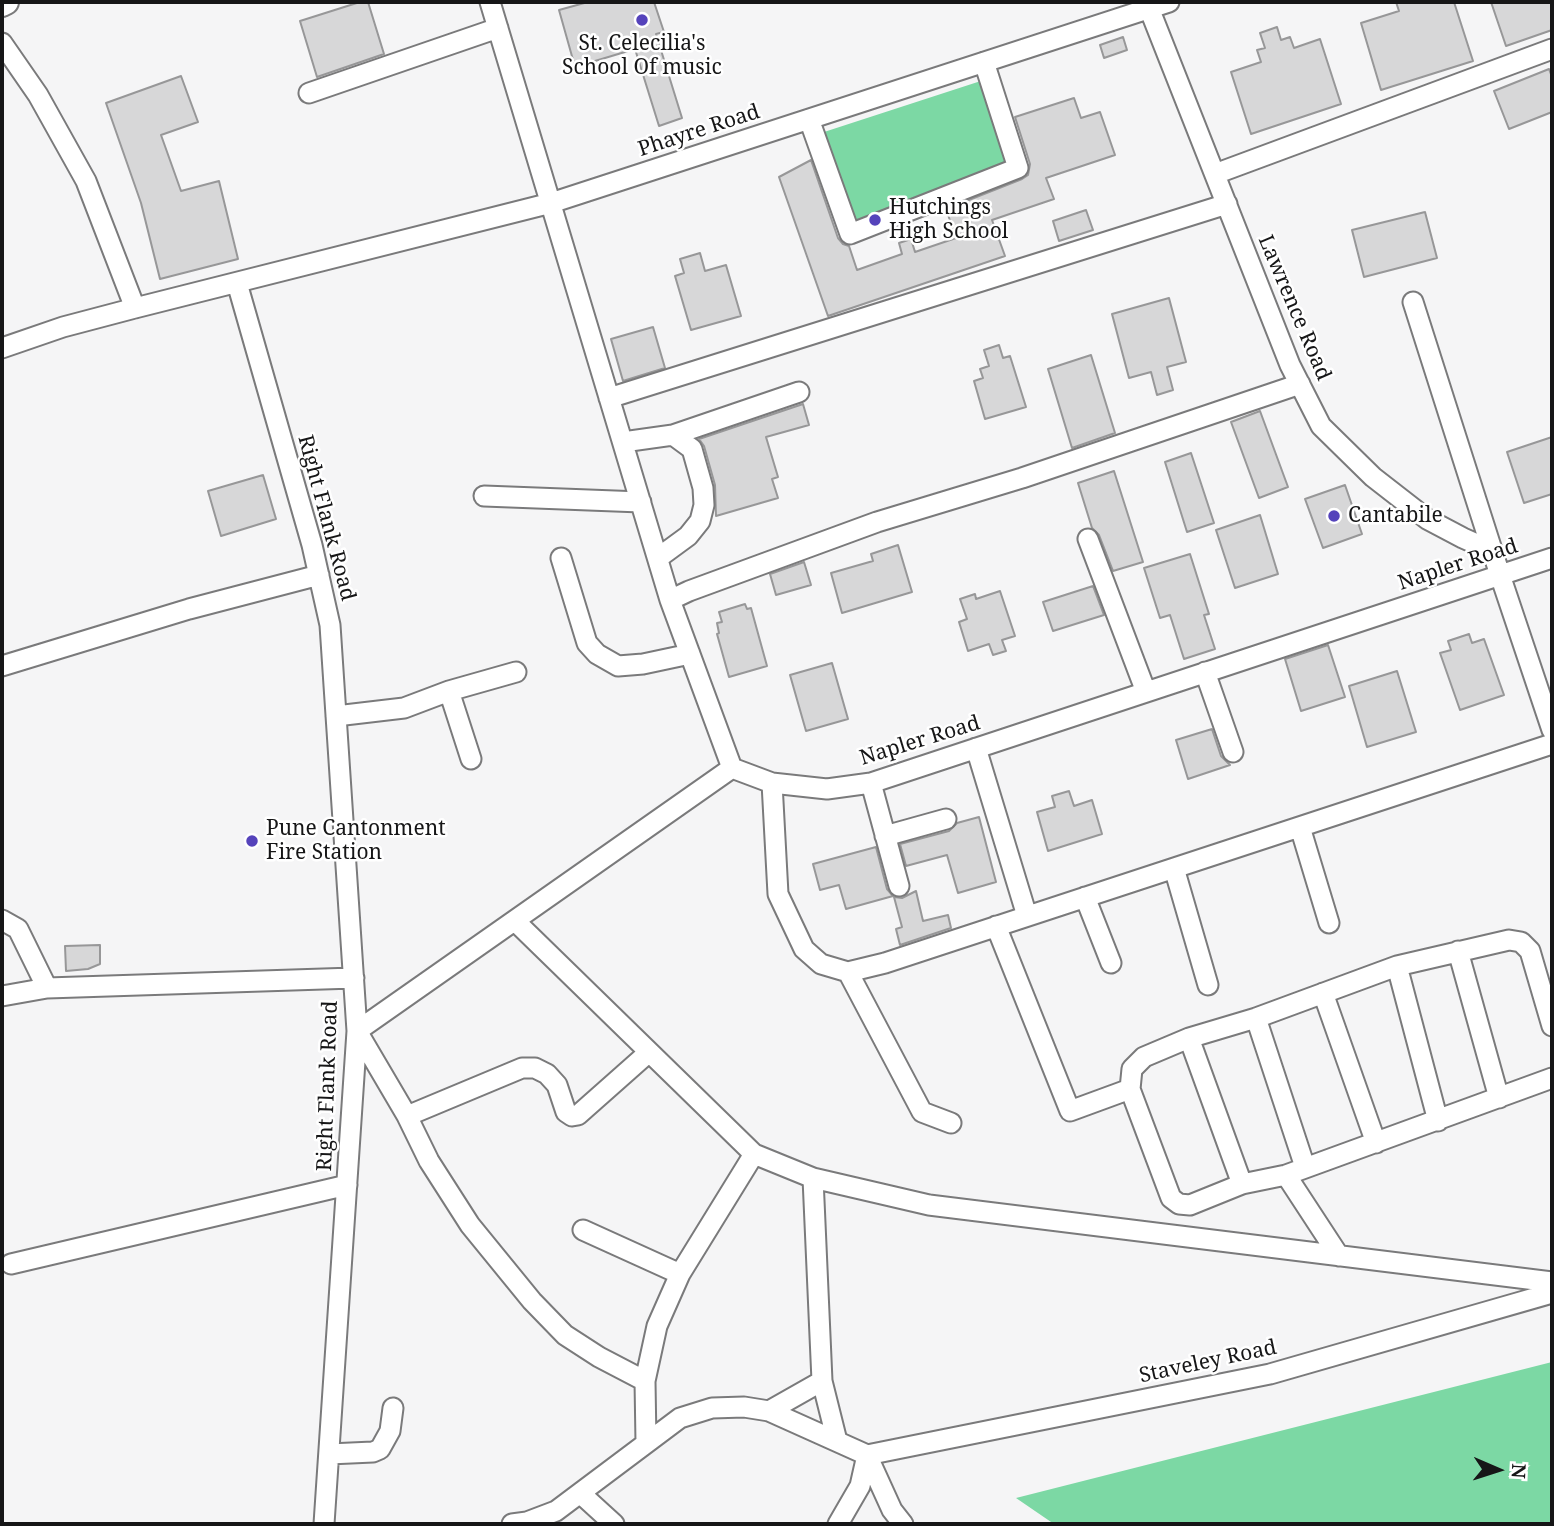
<!DOCTYPE html>
<html>
<head>
<meta charset="utf-8">
<style>
	body { margin:0 }
	#map { position:relative; width:1554px; height:1526px; overflow:hidden; background:#f5f5f6; font-family:"Noto Serif",serif }
	canvas { display:block }
	.frame { position:absolute; inset:0; border:4px solid #161617; pointer-events:none }
	.north { position:absolute; left:1463px; top:1435px; width:70px; height:70px; -webkit-text-stroke:5px #fff; paint-order:stroke; rotate:93deg; font-size:19px; font-weight:700; line-height:28px; text-align:center; color:#161617 }
	.north::after { content:''; display:block; margin:auto; width:24px; height:32px; background:#161617; clip-path:polygon(50% 0,100% 100%,50% 72%,0 100%) }
</style>
</head>
<body>
<div id="map">
<canvas width="1554" height="1526"></canvas>
<div class="frame"></div>
<div class="north">N</div>
</div>
<script>
const ctx = document.querySelector('canvas').getContext('2d');
ctx.lineJoin = 'round';
function paint(path, color) {
  ctx.fillStyle = color;
  ctx.fill(path, 'evenodd');
}
function poly(rows) {
  const path = new Path2D();
  for (const r of rows) {
    path.moveTo(r[0], r[1]);
    for (let i = 2; i < r.length; i += 2) path.lineTo(r[i], r[i + 1]);
  }
  return path;
}
function stroke(path, color, width, dash) {
  ctx.strokeStyle = color;
  ctx.lineWidth = width;
  ctx.lineCap = dash ? 'butt' : 'round';
  ctx.setLineDash(dash || []);
  ctx.stroke(path);
}
function write(font, color, halo, rows, align = 'center') {
  ctx.font = font + ' "Noto Serif",serif';
  ctx.lineWidth = 5;
  ctx.setLineDash([]);
  ctx.textBaseline = 'middle';
  ctx.strokeStyle = halo;
  ctx.fillStyle = color;
  for (const [text, x, y, turn = 0] of rows) {
    ctx.save();
    ctx.translate(x, y);
    ctx.rotate((+turn || 0) * Math.PI / 180);
    ctx.textAlign = isNaN(turn) ? turn : align;
    if (halo) ctx.strokeText(text, 0, 0);
    ctx.fillText(text, 0, 0);
    ctx.restore();
  }
}
paint(poly([
	[990,78,1019,166,849,222,821,133],
	[1552,1362,1552,1524,1054,1524,1016,1498]
]), '#7cd8a4');
const building = poly([
	[360,2,368,2,384,54,317,77,300,21,360,2],
	[588,2,654,2,664,32,656,34,682,118,659,126,635,49,575,67,559,10,588,2],
	[1396,2,1454,2,1473,61,1381,90,1361,23,1399,11,1396,2],
	[1491,2,1552,2,1552,30,1506,46,1491,2],
	[1277,27,1281,40,1290,37,1294,48,1320,39,1341,104,1251,134,1231,72,1261,62,1257,50,1265,48,1260,33,1277,27],
	[1123,37,1127,50,1104,58,1100,45,1123,37],
	[1549,69,1552,77,1552,112,1509,129,1494,91,1549,69],
	[181,76,198,122,161,135,181,191,219,181,238,259,160,279,141,203,106,103,181,76],
	[1074,98,1081,118,1100,112,1115,155,1046,178,1054,199,992,220,1005,256,828,316,779,177,811,160,838,238,843,244,849,246,857,270,902,254,899,243,911,239,915,252,956,238,946,209,1022,179,1028,175,1030,164,1015,117,1074,98],
	[1086,210,1093,230,1059,241,1053,221,1086,210],
	[1425,212,1437,258,1364,277,1352,230,1425,212],
	[700,253,705,271,726,265,741,316,691,330,675,276,684,273,680,259,700,253],
	[1169,298,1186,362,1167,367,1173,390,1157,395,1151,372,1129,378,1112,314,1169,298],
	[653,327,665,368,623,381,611,339,653,327],
	[999,345,1003,358,1010,356,1026,407,985,419,974,381,983,378,980,369,989,366,984,350,999,345],
	[1091,355,1115,433,1072,448,1048,369,1091,355],
	[803,404,809,425,766,437,778,477,772,479,778,498,716,516,715,485,704,446,699,439,803,404],
	[1260,411,1288,487,1259,498,1231,422,1260,411],
	[1552,437,1552,494,1524,503,1507,452,1552,437],
	[1191,453,1214,523,1187,532,1165,462,1191,453],
	[1114,471,1143,562,1113,571,1099,535,1092,528,1078,483,1114,471],
	[263,475,276,519,221,536,208,491,263,475],
	[1345,485,1362,534,1323,548,1305,499,1345,485],
	[1260,515,1278,574,1235,588,1216,530,1260,515],
	[898,545,912,592,842,613,831,573,873,561,871,554,898,545],
	[1190,554,1209,614,1204,615,1215,649,1184,659,1170,615,1160,618,1144,568,1190,554],
	[804,562,811,585,776,595,770,574,804,562],
	[1093,586,1104,615,1053,631,1043,602,1093,586],
	[1000,591,1015,636,1002,640,1006,651,993,655,989,644,968,651,959,622,967,619,960,599,975,594,976,599,1000,591],
	[745,604,747,609,751,608,767,666,729,677,717,634,719,633,717,623,722,622,719,612,745,604],
	[1469,634,1472,643,1484,639,1504,695,1460,710,1440,653,1451,650,1448,641,1469,634],
	[1328,645,1345,697,1301,711,1285,659,1328,645],
	[832,663,848,719,806,731,790,675,832,663],
	[1397,671,1416,732,1367,747,1349,686,1397,671],
	[1212,729,1221,756,1230,765,1188,779,1176,740,1212,729],
	[1069,791,1074,806,1092,800,1102,834,1048,851,1037,812,1055,807,1052,796,1069,791],
	[979,817,996,882,958,893,947,855,906,866,900,844,949,831,957,823,979,817],
	[876,847,887,889,893,896,846,909,839,885,820,890,813,864,876,847],
	[916,891,923,921,948,915,951,928,900,945,896,929,902,927,894,897,902,898,916,891],
	[100,945,100,964,88,969,66,971,65,946,100,945]
]);
paint(building, '#d7d7d8');
stroke(building, '#979798', 2);
const minor = poly([
	[490,2,670,600,732,768],
	[1149,8,1290,365,1321,426,1373,477,1427,519,1463,538,1492,551],
	[2,43,38,95,86,181,135,308],
	[309,93,498,28],
	[809,119,850,234,1018,168,984,62],
	[1215,174,1552,49],
	[237,283,312,545,330,625,357,1031,324,1524],
	[1413,302,1500,575,1552,730],
	[2,348,63,327,135,308,551,203,1169,2],
	[609,398,1227,204],
	[623,442,673,435,799,392],
	[484,496,641,502],
	[1088,539,1146,692],
	[561,558,587,643,597,654,618,666,643,664,690,654],
	[658,558,688,536,700,521,704,505,703,488,692,449,673,435],
	[670,600,689,591,877,522,1022,478,1300,384],
	[2,666,189,609,319,575],
	[1205,672,1233,752],
	[449,691,471,759],
	[336,716,404,708,449,691,516,672],
	[976,748,1027,916],
	[732,768,772,783,827,789,871,783,1552,558],
	[772,783,778,894,804,949,821,964,848,972,885,963,1552,744],
	[871,783,899,886],
	[1300,827,1329,923],
	[885,836,946,819],
	[1174,868,1208,985],
	[1085,897,1111,963],
	[2,920,18,929,47,988],
	[515,921,754,1154,813,1178,929,1205,1552,1282],
	[996,926,1070,1111,1130,1089],
	[1458,951,1499,1098],
	[1397,966,1438,1121],
	[848,972,922,1112,951,1123],
	[1323,993,1376,1143],
	[2,996,47,988,354,978],
	[1256,1018,1305,1167],
	[1552,1026,1530,951,1521,942,1509,940,1397,966,1256,1018,1189,1038,1144,1057,1132,1069,1130,1089,1171,1198,1179,1204,1190,1205,1242,1184,1286,1175,1552,1078],
	[1189,1038,1242,1184],
	[648,1053,578,1115,572,1116,566,1112,557,1085,547,1074,535,1068,522,1068,407,1116,357,1031,732,768],
	[407,1116,429,1161,470,1225,532,1301,565,1335,599,1357,645,1381],
	[1286,1175,1339,1256],
	[813,1178,822,1381,837,1441],
	[583,1230,680,1274],
	[11,1264,347,1185],
	[769,1411,822,1381],
	[646,1443,645,1381,657,1326,680,1274,754,1154],
	[329,1454,373,1452,380,1449,390,1431,393,1408],
	[867,1455,1270,1374,1552,1293],
	[580,1493,614,1524],
	[512,1524,527,1522,556,1511,680,1418,712,1408,744,1407,769,1411,867,1455,892,1510,903,1524],
	[838,1524,860,1486,867,1455]
]);
const major = poly([
	[2,4,6,2]
]);
stroke(minor, '#7a7a7b', 23);
stroke(major, '#7a7a7b', 28);
stroke(minor, '#fff', 19);
stroke(major, '#fff', 24);
for (const [x, y, r, color] of [
	[642,20,7,"#5543bb"],
	[875,220,7,"#5543bb"],
	[1334,516,7,"#5543bb"],
	[252,841,7,"#5543bb"]
]) {
  const dot = new Path2D();
  dot.arc(x, y, r, 0, 2 * Math.PI);
  ctx.fillStyle = color;
  ctx.fill(dot);
  stroke(dot, '#fff', 2.5);
}
write('21px', '#161617', '#fff', [
	["St. Celecilia's",642,44,"center"],
	["School Of music",642,68,"center"],
	["Hutchings",889,208],
	["High School",889,232],
	["Cantabile",1348,516],
	["Pune Cantonment",266,829],
	["Fire Station",266,853]
], 'left');
write('21px', '#161617', '#fff', [
	["Phayre Road",699,131,-18],
	["Lawrence Road",1294,308,67],
	["Right Flank Road",326,518,75],
	["Napler Road",1458,565,-18],
	["Napler Road",920,741,-17],
	["Right Flank Road",328,1086,-88],
	["Staveley Road",1208,1362,-12]
]);
</script>
</body>
</html>
